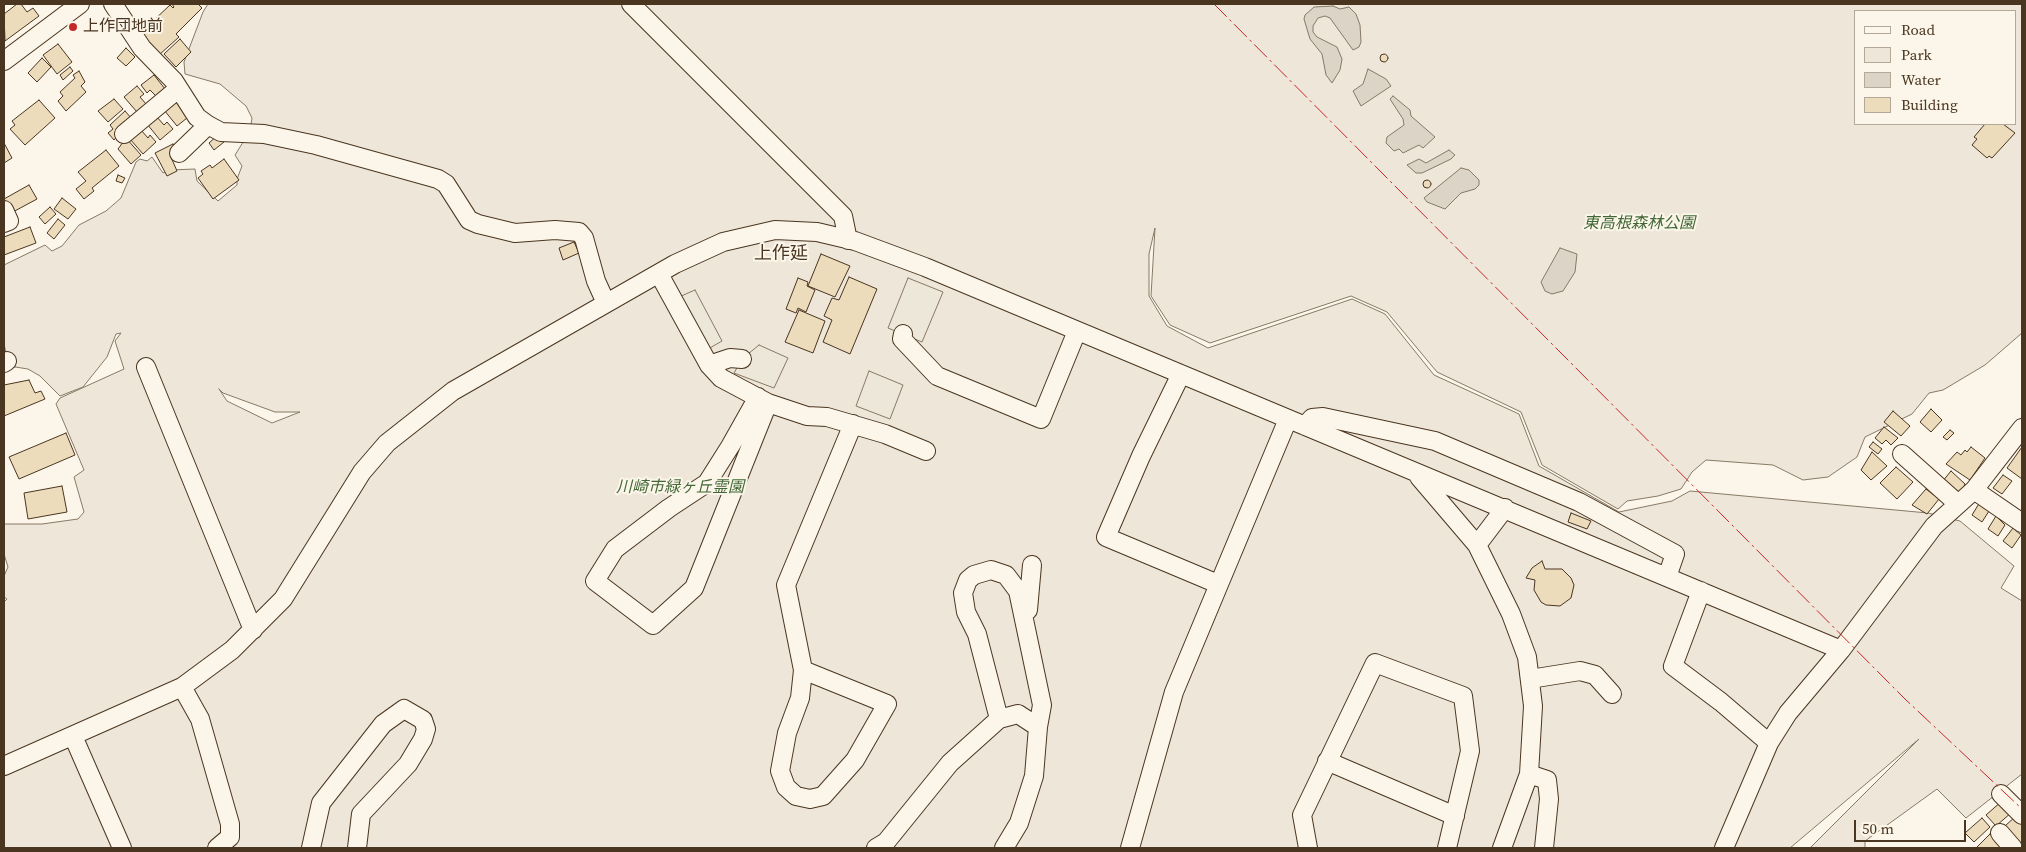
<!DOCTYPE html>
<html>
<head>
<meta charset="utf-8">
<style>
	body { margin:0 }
	#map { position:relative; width:2026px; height:852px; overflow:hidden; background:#fbf6e9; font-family:"Source Serif 4",serif }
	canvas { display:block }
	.frame { position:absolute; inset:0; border:5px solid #4a3520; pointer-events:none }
	.legend { position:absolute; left:1854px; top:10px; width:162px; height:115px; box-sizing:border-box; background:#fbf6e9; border:1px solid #b4a999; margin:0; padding:6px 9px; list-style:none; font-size:15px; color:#4a3520 }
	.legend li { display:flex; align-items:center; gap:10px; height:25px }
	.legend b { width:25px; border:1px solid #b4a999 }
	.scale { position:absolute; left:1854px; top:820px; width:112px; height:22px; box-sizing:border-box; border:2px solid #4a3520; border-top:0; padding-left:6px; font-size:15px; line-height:18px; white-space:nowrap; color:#4a3520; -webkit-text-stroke:4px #fbf6e9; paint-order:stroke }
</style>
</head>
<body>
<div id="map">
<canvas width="2026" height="852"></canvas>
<div class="frame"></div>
<ul class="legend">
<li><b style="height:6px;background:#fbf6e9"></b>Road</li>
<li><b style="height:14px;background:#ede6d9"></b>Park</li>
<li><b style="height:14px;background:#dcd4c6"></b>Water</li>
<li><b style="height:14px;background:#ecdcbc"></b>Building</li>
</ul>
<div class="scale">50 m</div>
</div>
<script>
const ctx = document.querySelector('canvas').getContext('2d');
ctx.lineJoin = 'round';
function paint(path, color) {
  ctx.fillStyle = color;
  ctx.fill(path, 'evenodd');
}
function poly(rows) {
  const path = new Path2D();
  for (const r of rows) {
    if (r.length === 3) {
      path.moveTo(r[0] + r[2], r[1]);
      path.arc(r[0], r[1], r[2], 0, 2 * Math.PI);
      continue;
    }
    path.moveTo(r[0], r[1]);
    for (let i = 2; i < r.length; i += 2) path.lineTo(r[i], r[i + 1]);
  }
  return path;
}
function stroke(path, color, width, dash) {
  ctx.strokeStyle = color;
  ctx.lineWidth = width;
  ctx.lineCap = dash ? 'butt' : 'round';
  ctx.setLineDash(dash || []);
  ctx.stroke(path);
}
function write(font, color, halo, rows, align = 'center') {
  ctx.font = font + ' "Source Serif 4","Noto Sans JP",serif';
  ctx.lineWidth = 4;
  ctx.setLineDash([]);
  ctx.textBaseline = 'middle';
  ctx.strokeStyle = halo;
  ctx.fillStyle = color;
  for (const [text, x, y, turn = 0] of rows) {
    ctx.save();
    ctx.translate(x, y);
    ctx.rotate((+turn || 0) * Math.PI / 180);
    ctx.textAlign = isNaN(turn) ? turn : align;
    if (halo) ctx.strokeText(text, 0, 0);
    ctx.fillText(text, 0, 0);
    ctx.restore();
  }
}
const green = poly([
	[208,4,2022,4,2022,333,1985,365,1943,390,1929,393,1912,414,1865,437,1857,457,1828,477,1803,480,1773,465,1706,460,1692,472,1681,489,1658,496,1627,501,1618,509,1542,465,1521,412,1437,372,1387,312,1351,296,1210,343,1170,325,1151,296,1155,228,1149,254,1149,296,1167,326,1208,348,1352,299,1385,314,1434,375,1519,414,1539,466,1619,512,1672,501,1690,491,1928,513,1960,521,2014,566,2001,588,2022,601,2022,774,1966,818,1937,789,1865,841,1865,848,1810,848,1919,739,1790,848,4,848,4,602,7,599,4,597,4,576,8,567,4,554,4,524,42,524,78,519,84,512,74,477,84,470,56,404,60,398,124,369,115,341,121,333,116,334,107,357,83,387,60,396,40,376,28,369,9,366,4,344,4,265,45,245,52,251,62,246,79,225,106,211,121,198,136,162,140,159,147,161,152,157,163,173,170,170,195,169,197,181,218,201,237,185,237,179,242,166,235,155,250,131,252,118,246,106,220,84,185,74,184,62,203,12,208,4],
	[1855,11,2015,11,2015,124,1855,124,1855,11],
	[219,389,223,393,275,412,300,412,272,423,227,401,219,389]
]);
paint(green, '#ede6d9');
stroke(green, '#887966', 1);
const parking = poly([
	[908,278,943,292,922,342,888,328,908,278],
	[695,290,722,341,708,349,679,297,695,290],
	[759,345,788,358,774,388,734,373,742,359,759,345],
	[869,371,903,385,890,419,856,406,869,371]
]);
paint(parking, '#ede7d9');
stroke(parking, '#887966', 1);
const water = poly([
	[1333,6,1340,9,1349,7,1356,14,1360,25,1361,42,1359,47,1353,50,1330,18,1325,16,1318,18,1313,26,1313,32,1317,37,1337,47,1342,59,1340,70,1332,83,1326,75,1322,54,1310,39,1304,19,1305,15,1314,7,1333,6],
	[1368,69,1386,79,1391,86,1361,106,1353,91,1363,84,1368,69],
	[1393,96,1410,110,1411,116,1435,137,1423,148,1419,145,1403,153,1399,149,1394,151,1386,143,1387,137,1404,125,1403,119,1390,99,1393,96],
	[1449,150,1455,155,1451,159,1422,173,1416,173,1407,165,1419,159,1426,163,1449,150],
	[1461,168,1469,170,1479,180,1479,185,1475,189,1461,193,1445,209,1427,202,1424,198,1461,168],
	[1560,248,1577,254,1575,272,1563,291,1552,294,1545,291,1541,282,1560,248]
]);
paint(water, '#dcd4c6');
stroke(water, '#887966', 1);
const building = poly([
	[17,4,21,4,27,12,33,8,39,16,5,41,4,14,17,4],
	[172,4,198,4,202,8,176,34,179,37,159,55,141,34,144,31,142,28,152,20,153,21,170,5,173,8,174,7,172,4],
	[180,39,191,52,176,67,164,54,180,39],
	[58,44,72,62,57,74,43,55,58,44],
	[126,48,135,57,126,66,117,58,126,48],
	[1384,58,4],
	[42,58,51,67,37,82,28,73,42,58],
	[70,67,73,71,63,80,60,75,70,67],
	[79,71,85,82,81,86,86,92,66,111,58,101,63,96,60,92,75,78,73,75,79,71],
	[154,75,165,89,156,96,150,90,147,93,141,85,154,75],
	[137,86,144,94,140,97,146,104,137,112,124,97,137,86],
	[114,99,123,109,108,122,98,111,114,99],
	[177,99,188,113,185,115,187,118,177,126,164,110,177,99],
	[39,100,55,118,25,145,10,129,15,125,12,121,39,100],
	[125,111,132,119,114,140,108,133,113,129,110,125,125,111],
	[156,116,164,125,167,122,173,129,160,140,147,124,156,116],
	[1985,124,2003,124,2015,133,1992,158,1989,156,1987,158,1972,145,1977,139,1974,137,1985,124],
	[141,130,148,138,150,135,156,142,143,154,130,139,141,130],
	[218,135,224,142,214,150,209,143,218,135],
	[126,138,141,155,131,164,118,149,126,138],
	[4,143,12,158,4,163,4,143],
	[173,144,177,152,170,155,177,171,167,176,155,153,173,144],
	[106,150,119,166,92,188,94,191,84,199,76,189,86,181,78,172,106,150],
	[224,159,239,180,213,199,198,178,203,174,201,171,210,165,212,168,224,159],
	[118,175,125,178,122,183,116,181,118,175],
	[1427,184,4],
	[29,185,37,199,11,213,4,199,29,185],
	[62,198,76,209,68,219,54,209,62,198],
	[50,207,56,214,45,224,39,217,50,207],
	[58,219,65,225,54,239,47,233,58,219],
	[30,227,36,243,4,255,4,237,30,227],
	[574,242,579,253,563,260,559,248,574,242],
	[821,254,850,266,835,297,808,286,821,254],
	[849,277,877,289,850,354,823,342,832,320,824,316,832,298,839,300,849,277],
	[798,278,808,282,807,286,815,290,806,312,798,308,796,313,786,309,798,278],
	[799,310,825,321,813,353,785,342,799,310],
	[29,380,35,393,41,391,45,399,4,416,4,385,29,380],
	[1931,409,1942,420,1931,432,1920,422,1931,409],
	[1893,411,1910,426,1901,436,1884,422,1893,411],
	[1884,427,1898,438,1891,445,1886,440,1882,444,1875,438,1884,427],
	[1950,430,1954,433,1947,440,1943,437,1950,430],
	[66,433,75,455,19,479,9,457,66,433],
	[1873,442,1882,449,1878,454,1869,447,1873,442],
	[1971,447,1985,458,1970,480,1946,464,1957,452,1961,455,1965,450,1967,452,1971,447],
	[2022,447,2022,479,2007,468,2022,447],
	[1872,452,1887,466,1871,480,1861,470,1872,452],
	[1896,467,1913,482,1897,499,1880,483,1896,467],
	[1951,471,1965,484,1961,493,1959,491,1956,494,1942,482,1951,471],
	[2003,475,2012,481,2002,494,1993,488,2003,475],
	[62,486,67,512,28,519,24,493,62,486],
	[1926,489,1939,499,1927,514,1912,505,1926,489],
	[1980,502,1989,511,1982,522,1972,515,1980,502],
	[1571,513,1591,521,1587,529,1568,522,1571,513],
	[1996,516,2005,525,1998,536,1988,529,1996,516],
	[2013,528,2021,535,2012,548,2003,541,2013,528],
	[1542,561,1545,569,1562,569,1571,578,1574,585,1571,598,1560,606,1546,605,1541,602,1534,590,1535,580,1526,578,1532,568,1542,561],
	[2002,801,2012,812,1996,826,1986,815,2002,801],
	[2016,816,2022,824,2022,841,2020,843,2005,826,2016,816],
	[1982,818,1990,827,1974,842,1965,833,1982,818],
	[1990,834,2004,848,1976,848,1990,834]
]);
paint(building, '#ecdcbc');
stroke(building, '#4a3520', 1);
const minor = poly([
	[113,4,142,48,174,81,197,117,208,125,179,153],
	[631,4,843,216,848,240],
	[4,61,80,4],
	[208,125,221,132,264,134,316,145,438,179,446,184,469,220,478,224,515,233,555,230,579,232,584,238,596,281,606,303],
	[124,134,178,89],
	[4,210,9,221,4,223],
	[659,274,709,365,721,378,768,403,807,416,827,417,885,434,926,451],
	[903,334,902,339,937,376,1041,419,1077,331],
	[4,363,7,361],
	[709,365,730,358,742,359],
	[146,367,253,630],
	[1181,374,1141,456,1106,537,1218,584],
	[758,397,731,445,707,483,669,508,615,549,595,581,653,625,694,588,768,403],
	[1305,426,1312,418,1323,417,1435,441,1579,502,1675,554,1667,577],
	[1902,454,1957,503],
	[1419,477,1477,545,1511,614,1527,657,1533,706,1529,774,1502,848],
	[1974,490,2022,523],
	[1477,545,1505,508],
	[1701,591,1673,666,1721,702,1769,743],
	[1028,610,1032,565],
	[803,670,887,704,855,760,823,796,810,799,796,796,786,787,780,771,787,733,800,698,803,670,786,585,853,424],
	[1530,679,1580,671,1595,675,1612,694],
	[182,687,200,719,230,824,230,837,217,848],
	[999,719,977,634,966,612,963,593,968,580,974,575,991,570,1006,575,1018,591,1042,705,1038,727],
	[73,736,122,848],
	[1327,761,1455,816],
	[4,766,182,687,232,650,283,599,362,472,387,443,453,391,675,264,723,242,775,230,817,232,855,241,925,267,1841,650],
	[1529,774,1547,780,1549,799,1544,848],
	[2001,794,2022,815],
	[2000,833,2013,848],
	[311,848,321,803,383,724,404,709,423,720,426,729,423,739,408,764,361,814,357,848],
	[876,848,886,842,950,763,999,719,1018,714,1038,727,1034,776,1019,823,1004,848],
	[1130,848,1174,692,1288,419],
	[1308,848,1302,815,1375,663,1463,696,1470,751,1447,848],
	[1724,848,1769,743,1788,713,1841,650,1934,526,1974,490,2022,428]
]);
stroke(minor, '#4a3520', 20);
stroke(minor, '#fbf6e9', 18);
stroke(poly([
	[1214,4,1905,699,2022,809]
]), '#c62828', 1, [18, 4, 2.5, 4]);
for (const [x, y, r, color] of [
	[73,27,5,"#c62828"]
]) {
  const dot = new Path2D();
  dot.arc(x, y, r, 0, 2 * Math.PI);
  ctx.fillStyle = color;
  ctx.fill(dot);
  stroke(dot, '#fbf6e9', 2);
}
write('16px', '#4a3520', '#fbf6e9', [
	["上作団地前",83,27]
], 'left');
write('italic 16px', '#436837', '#fbf6e9', [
	["東高根森林公園",1639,224],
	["川崎市緑ヶ丘霊園",680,488]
]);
write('18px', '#4a3520', '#fbf6e9', [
	["上作延",781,254]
]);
</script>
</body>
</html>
